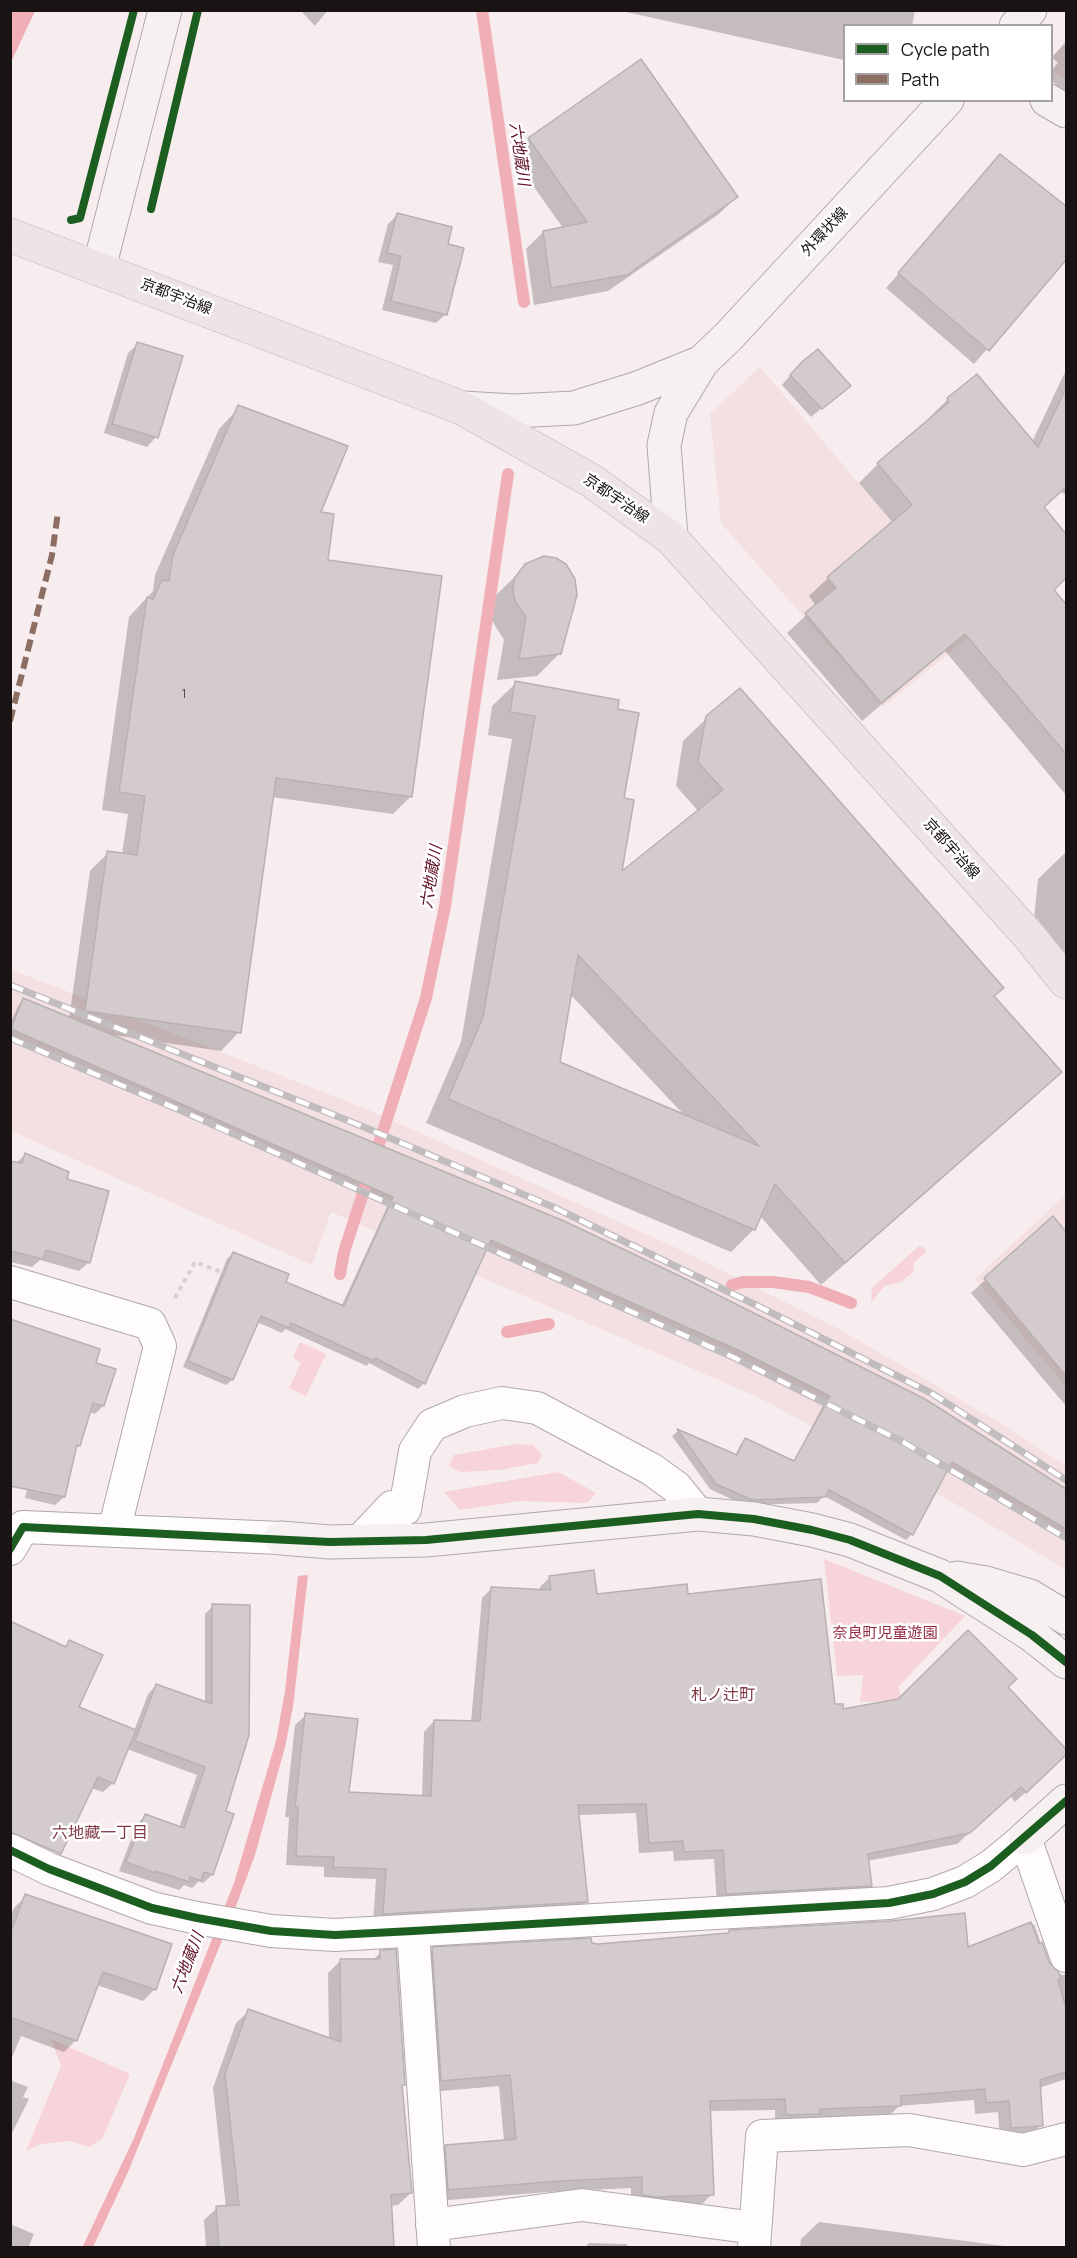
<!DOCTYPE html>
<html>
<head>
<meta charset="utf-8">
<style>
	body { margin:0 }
	#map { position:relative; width:1077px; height:2258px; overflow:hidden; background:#f7ecee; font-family:Manrope,sans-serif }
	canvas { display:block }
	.frame { position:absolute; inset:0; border:12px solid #191313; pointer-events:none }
	.legend { position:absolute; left:843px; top:24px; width:210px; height:78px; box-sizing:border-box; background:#fff; border:2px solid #a3a1a1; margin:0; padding:8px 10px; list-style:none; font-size:18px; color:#191313 }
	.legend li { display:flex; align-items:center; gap:12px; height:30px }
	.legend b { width:30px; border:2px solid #a3a1a1 }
</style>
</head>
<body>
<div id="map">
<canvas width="1077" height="2258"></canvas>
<div class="frame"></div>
<ul class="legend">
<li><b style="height:8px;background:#1b5e20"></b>Cycle path</li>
<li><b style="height:8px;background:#8d6e63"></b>Path</li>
</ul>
</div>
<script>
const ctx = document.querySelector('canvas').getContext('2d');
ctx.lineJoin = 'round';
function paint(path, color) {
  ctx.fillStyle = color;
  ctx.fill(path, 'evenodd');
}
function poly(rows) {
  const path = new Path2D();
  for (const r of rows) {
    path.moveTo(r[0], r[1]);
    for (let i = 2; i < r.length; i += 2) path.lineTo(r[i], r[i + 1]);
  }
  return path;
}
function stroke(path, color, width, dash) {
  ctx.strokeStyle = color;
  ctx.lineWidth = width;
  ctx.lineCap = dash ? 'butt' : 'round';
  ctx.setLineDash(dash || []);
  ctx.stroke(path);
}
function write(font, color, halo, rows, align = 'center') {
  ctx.font = font + ' Manrope,"Noto Sans JP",sans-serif';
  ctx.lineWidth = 5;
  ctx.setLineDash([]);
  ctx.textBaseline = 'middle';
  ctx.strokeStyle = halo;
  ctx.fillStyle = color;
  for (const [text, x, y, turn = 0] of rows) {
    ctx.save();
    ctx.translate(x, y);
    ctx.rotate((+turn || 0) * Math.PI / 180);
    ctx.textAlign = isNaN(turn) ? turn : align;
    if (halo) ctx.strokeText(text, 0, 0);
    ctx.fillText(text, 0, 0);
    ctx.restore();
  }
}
paint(poly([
	[1066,40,1066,80,1052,72,1052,57],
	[760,367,981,627,883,707,721,523,710,414],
	[10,969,371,1111,668,1244,839,1329,1007,1427,1066,1466,1066,1570,949,1500,758,1397,331,1212,312,1265,11,1131],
	[1066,1194,1066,1387,975,1279]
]), '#f4dfe2');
paint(poly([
	[919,1246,924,1248,926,1252,914,1263,913,1272,901,1282,885,1286,871,1302,872,1288],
	[300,1342,326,1354,306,1396,289,1388,301,1363,293,1358],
	[517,1444,533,1445,542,1454,538,1463,499,1470,460,1472,449,1466,454,1455],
	[558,1472,596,1493,587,1503,519,1501,460,1510,444,1492],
	[824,1559,965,1616,899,1686,901,1701,860,1702,863,1675,837,1676],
	[51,2039,130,2074,102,2139,89,2147,70,2141,40,2144,26,2151,61,2066]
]), '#f6d4d9');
paint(poly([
	[11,10,35,11,11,62,10,11],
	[308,1575,293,1707,285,1747,255,1855,236,1906,128,2172,93,2247,82,2248,134,2138,234,1883,276,1741,285,1691,298,1576]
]), '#f0aeb7');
paint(poly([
	[300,10,328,10,315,26],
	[617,10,915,10,912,26,844,26,844,60],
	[1066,42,1066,94,1052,81,1052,70,1058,63,1052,57],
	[529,139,736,197,719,214,608,291,534,305,526,249,543,232,563,228,512,156],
	[1001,156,1066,208,1066,258,974,364,886,288],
	[397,215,446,245,446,314,436,323,382,310,393,265,378,262,388,224],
	[138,344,156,437,147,447,104,433,128,353],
	[1066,370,1066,495,1061,492,1043,508,1066,536,1066,577,1052,590,1066,606,1066,795,945,651,862,721,787,633,816,606,809,596,828,578,893,523,859,483,878,464,930,420,929,418,948,399,1032,442],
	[793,372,849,386,811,417,782,385],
	[237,410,319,513,326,561,411,796,393,814,272,797,239,1032,221,1051,113,1035,1036,1470,1066,1491,1066,1538,947,1468,912,1534,906,1540,824,1496,817,1503,744,1505,710,1489,672,1436,678,1431,735,1456,740,1445,746,1439,793,1462,825,1402,734,1357,486,1246,423,1384,418,1389,369,1363,367,1366,285,1329,282,1333,257,1322,232,1380,226,1385,183,1367,227,1259,233,1253,284,1282,341,1307,389,1203,10,1037,10,1024,18,1006,24,1000,69,1019,90,871,108,853,122,854,128,814,102,810,129,617,153,591,155,575,219,429],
	[544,557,560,653,537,676,497,680,504,640,491,619,491,609,494,597,530,562],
	[516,683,616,710,623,799,620,874,699,812,676,786,683,741,707,718,1060,1072,1037,1095,821,1285,760,1216,754,1229,731,1252,426,1123,461,1042,512,739,488,735,492,706],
	[570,994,686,1117,559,1063],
	[1066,852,1066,956,1034,919,1038,879],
	[25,1155,89,1262,79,1271,40,1260,32,1267,10,1262,10,1162,16,1163],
	[1053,1218,1066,1234,1066,1406,971,1293],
	[94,1364,103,1406,95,1414,89,1412,79,1445,74,1450,64,1497,55,1505,25,1498,37,1444],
	[550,1577,596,1596,687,1596,842,1710,1006,1687,1066,1751,1066,1754,1015,1802,1010,1796,957,1844,867,1861,870,1885,860,1896,717,1904,714,1859,674,1861,673,1851,639,1853,636,1813,578,1815,586,1902,576,1912,373,1924,376,1879,324,1877,324,1867,286,1865,289,1817,285,1817,295,1725,306,1715,347,1794,422,1797,424,1732,434,1721,471,1722,482,1598,492,1588,540,1591,540,1587],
	[213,1606,224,1812,232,1814,212,1875,203,1883,199,1881,192,1888,184,1885,179,1890,119,1871,137,1824,145,1816,179,1828,197,1775,127,1749,113,1783,103,1792,91,1788,63,1648,70,1642,77,1708,134,1731,148,1694,156,1686,205,1703,205,1614],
	[26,1896,155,1989,143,2001,97,1985,76,2040,64,2052,21,2036,10,2062,10,1917,14,1908],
	[1034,1924,1048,1963,1053,1970,1062,1975,1066,1975,1066,2079,1039,2088,1041,2125,1030,2137,1000,2139,998,2112,975,2114,974,2100,899,2106,888,2117,775,2125,775,2110,709,2111,712,2194,701,2205,631,2206,631,2188,548,2192,437,2201,434,2157,446,2146,504,2141,499,2086,430,2092,421,1960,433,1949,590,1945,727,1935,730,1932,967,1949],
	[381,1952,404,2084,400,2087,411,2193,398,2205,390,2206,393,2248,206,2248,204,2220,217,2208,226,2207,213,2088,236,2023,249,2011,329,2040,328,1973,340,1961,373,1960],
	[10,2080,28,2087,23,2097,29,2099,10,2137],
	[819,2222,1020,2248,800,2248,801,2239],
	[10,2224,34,2234,28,2248,10,2248],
	[589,2243,627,2244,627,2248,584,2248]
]), '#0003');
stroke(poly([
	[482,10,524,302],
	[340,1274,344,1252,426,998,445,906,508,474],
	[732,1285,743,1282,773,1282,809,1287,851,1303],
	[507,1332,549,1324]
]), '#f0aeb7', 12);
const building = poly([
	[641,59,738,197,627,275,551,288,543,231,587,222,528,138,641,59],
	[1000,154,1066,206,1066,260,989,351,898,273,1000,154],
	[397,213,452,227,448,244,464,248,447,315,391,301,401,256,387,253,397,213],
	[137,342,183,356,158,438,112,424,137,342],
	[818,349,851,386,822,409,790,375,803,361,818,349],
	[977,374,1038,447,1066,388,1066,487,1044,507,1066,534,1066,578,1054,590,1066,604,1066,754,965,634,881,703,805,613,836,588,827,577,912,505,877,463,949,402,947,398,977,374],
	[238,405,348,446,321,512,334,514,328,560,442,576,412,797,276,778,241,1033,85,1011,107,851,137,855,145,796,119,792,147,597,153,599,162,580,169,581,173,555,238,405],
	[544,556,556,558,566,564,575,579,577,595,561,654,519,659,526,617,515,601,513,592,514,579,525,564,544,556],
	[515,681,619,700,618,709,639,713,624,798,634,800,622,871,723,790,698,762,706,716,740,688,1004,988,994,996,1062,1072,845,1263,775,1184,755,1230,448,1099,483,1017,535,716,510,712,515,681],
	[578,955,759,1146,560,1062,578,955],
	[23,998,564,1221,686,1279,925,1399,1066,1489,1066,1529,952,1462,913,1535,829,1490,825,1497,752,1500,716,1484,677,1429,737,1455,745,1438,794,1461,830,1396,740,1351,491,1240,425,1384,375,1358,374,1361,291,1323,289,1328,261,1316,233,1380,188,1361,233,1252,289,1274,286,1282,344,1306,393,1197,11,1029,23,998],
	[25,1153,69,1172,67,1179,109,1191,90,1263,46,1250,43,1259,10,1251,10,1161,22,1163,25,1153],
	[1053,1216,1066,1232,1066,1376,984,1278,1053,1216],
	[10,1319,100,1349,96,1363,116,1369,104,1406,93,1403,80,1446,77,1445,65,1497,10,1486,10,1319],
	[594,1570,597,1594,687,1584,688,1594,821,1579,835,1704,843,1704,843,1709,898,1699,968,1630,1017,1679,1008,1687,1066,1749,1066,1755,1026,1793,1021,1787,970,1833,868,1854,872,1886,726,1894,723,1850,684,1852,683,1841,649,1843,646,1804,578,1805,588,1902,383,1914,386,1869,333,1867,334,1857,296,1856,298,1807,295,1807,305,1713,358,1719,349,1792,431,1796,434,1720,480,1721,491,1587,551,1590,549,1576,594,1570],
	[212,1604,250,1605,249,1735,226,1811,234,1814,213,1875,204,1872,201,1881,190,1877,189,1882,156,1871,155,1873,126,1862,145,1814,184,1828,205,1767,135,1741,156,1684,212,1704,212,1604],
	[10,1621,66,1647,69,1640,103,1655,79,1707,136,1730,114,1784,98,1777,61,1854,10,1832,10,1621],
	[25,1894,172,1944,156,1990,103,1972,77,2041,10,2017,10,1934,25,1894],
	[965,1913,968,1947,1031,1922,1039,1944,1042,1942,1049,1962,1058,1971,1061,1979,1058,1980,1066,2008,1066,2072,1040,2080,1043,2126,1011,2128,1009,2101,986,2103,985,2089,901,2096,901,2106,820,2109,820,2114,786,2115,785,2099,710,2101,714,2195,656,2197,642,2195,642,2177,560,2181,448,2190,445,2145,516,2139,510,2075,441,2081,432,1947,591,1938,592,1943,598,1944,729,1933,729,1930,890,1921,965,1913],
	[396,1949,405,2085,402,2085,412,2193,391,2195,394,2247,219,2247,216,2206,239,2205,225,2074,248,2009,341,2042,340,1959,380,1959,380,1950,396,1949]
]);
paint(building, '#d4cbcc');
stroke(building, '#b8b1b2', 1.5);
const street = poly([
	[10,1282,150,1324,160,1346,114,1531],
	[360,1541,392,1507,405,1509,415,1451,432,1425,465,1411,502,1403,537,1408,651,1469,676,1487,698,1514],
	[10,1549,23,1527,281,1538],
	[10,1850,49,1869,152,1908,197,1918,271,1931,335,1935,889,1903,933,1894,965,1882,991,1866,1025,1838,1066,1956],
	[413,1931,434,2248],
	[432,2225,582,2205,755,2228],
	[754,2248,762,2136,909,2130,1023,2150,1066,2139]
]);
const secondary = poly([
	[1016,26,1030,10],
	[1047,100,1066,111],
	[99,268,165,10],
	[462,408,514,411,574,408,638,388,702,362],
	[671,538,664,445,671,413,702,362,729,336,947,100],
	[281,1538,330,1542,426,1540,698,1514,754,1519,812,1530,850,1540,940,1576,1032,1635,1066,1662],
	[957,1578,986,1583,1030,1596,1066,1618],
	[1025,1838,1066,1801]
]);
const primary = poly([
	[10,235,462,408,592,481,671,538,1029,936,1066,982]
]);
stroke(street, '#b0a8a9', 34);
stroke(secondary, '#b0a8a9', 35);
stroke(primary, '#cec9c9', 35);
stroke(poly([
	[175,1298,195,1262,224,1273]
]), '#d4d2d2', 4, [4.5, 4.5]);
stroke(street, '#fefcfc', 32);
stroke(secondary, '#f6f0f1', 33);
stroke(primary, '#eee4e6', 33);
const rail = poly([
	[10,985,359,1125,553,1207,762,1308,931,1393,1066,1480],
	[10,1038,182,1111,735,1358,903,1442,1066,1538]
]);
stroke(rail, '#c1bdbe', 7);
stroke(rail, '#fff', 4.5, [14]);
stroke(poly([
	[10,721,52,555,58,512]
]), '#8d6e63', 6, [12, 6]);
stroke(poly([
	[151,209,198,10],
	[71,220,80,218,134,10],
	[10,1549,23,1527,330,1542,426,1540,698,1514,754,1519,812,1530,850,1540,940,1576,1032,1635,1066,1662],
	[10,1850,49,1869,152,1908,197,1918,271,1931,335,1935,413,1931,889,1903,933,1894,965,1882,991,1866,1066,1801]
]), '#1b5e20', 8);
write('12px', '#484141', null, [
	["1",184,695]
]);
write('15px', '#191313', '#fff', [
	["外環状線",825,232,-47],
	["京都宇治線",176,297,21],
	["京都宇治線",616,499,34],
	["京都宇治線",951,849,48]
]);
write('15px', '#942b43', '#fff', [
	["奈良町児童遊園",885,1634]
]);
write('italic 16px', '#611126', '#fff', [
	["六地蔵川",519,154,82],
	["六地蔵川",432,877,-81],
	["六地蔵川",188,1963,-69]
]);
write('16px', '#823a47', '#fff', [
	["札ノ辻町",723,1696],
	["六地藏一丁目",100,1834]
]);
</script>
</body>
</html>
